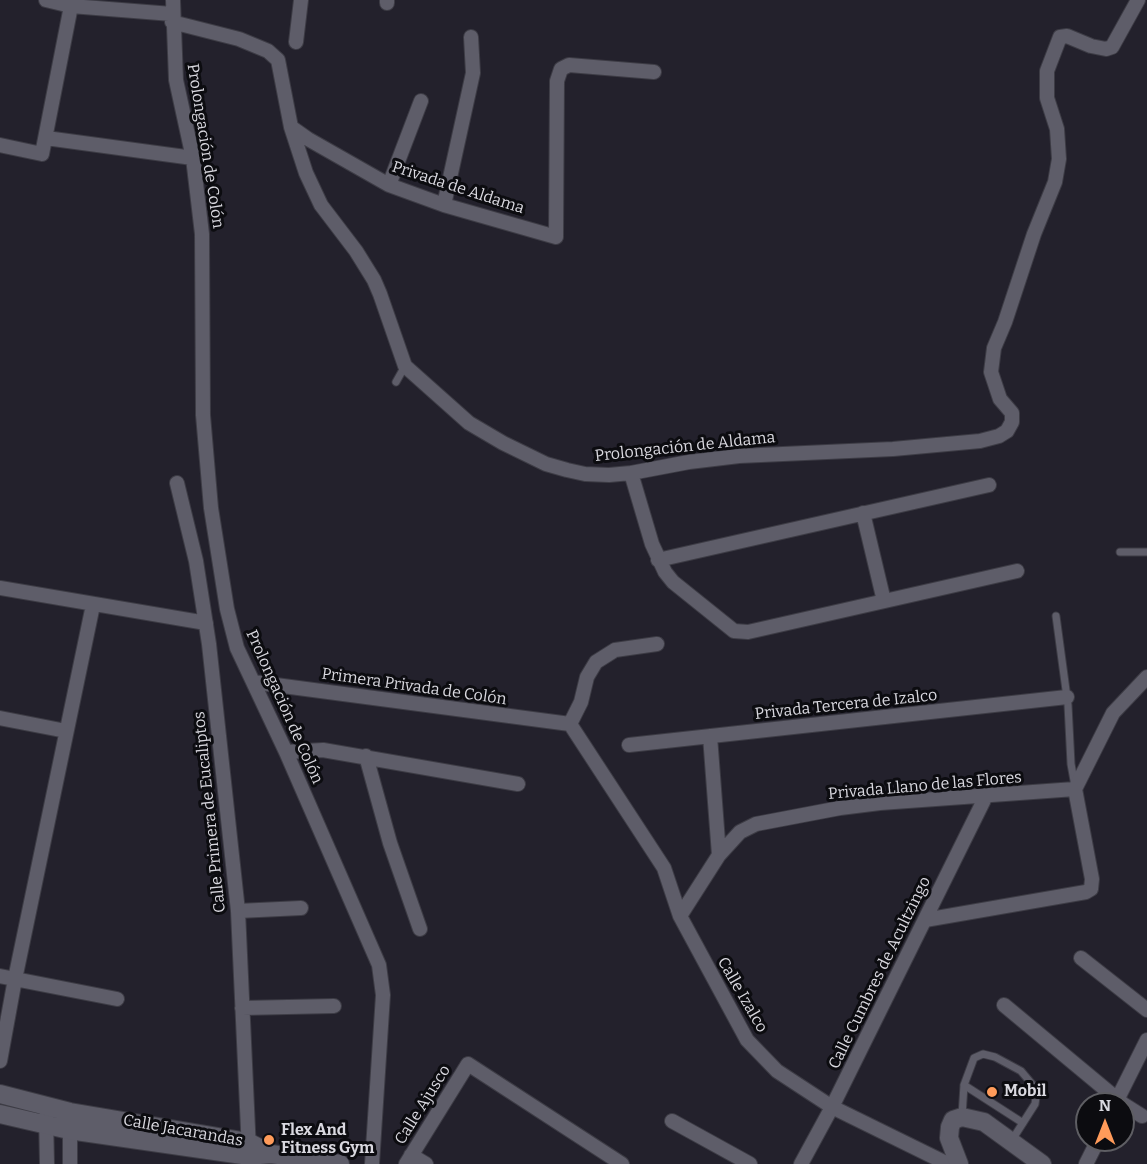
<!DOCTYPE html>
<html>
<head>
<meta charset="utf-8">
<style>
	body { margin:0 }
	#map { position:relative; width:1147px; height:1164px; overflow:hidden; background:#23212c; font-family:Bitter,serif }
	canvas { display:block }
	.north { position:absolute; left:1075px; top:1092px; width:60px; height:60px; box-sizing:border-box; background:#0c0c10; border:2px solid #5e5e63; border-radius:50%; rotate:0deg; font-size:16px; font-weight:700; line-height:24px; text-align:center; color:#d9d8df }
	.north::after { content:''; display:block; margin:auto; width:21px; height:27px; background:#ff9b5a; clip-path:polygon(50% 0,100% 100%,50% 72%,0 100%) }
</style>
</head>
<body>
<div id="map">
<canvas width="1147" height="1164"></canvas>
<div class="north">N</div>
</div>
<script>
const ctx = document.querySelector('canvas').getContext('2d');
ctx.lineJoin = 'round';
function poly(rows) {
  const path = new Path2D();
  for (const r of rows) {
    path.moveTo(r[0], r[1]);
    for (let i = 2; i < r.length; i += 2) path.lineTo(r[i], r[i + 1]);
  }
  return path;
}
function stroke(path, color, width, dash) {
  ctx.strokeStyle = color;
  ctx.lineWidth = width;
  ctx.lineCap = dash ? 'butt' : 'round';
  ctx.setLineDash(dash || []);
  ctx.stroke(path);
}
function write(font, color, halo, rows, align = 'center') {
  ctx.font = font + ' Bitter,serif';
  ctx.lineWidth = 6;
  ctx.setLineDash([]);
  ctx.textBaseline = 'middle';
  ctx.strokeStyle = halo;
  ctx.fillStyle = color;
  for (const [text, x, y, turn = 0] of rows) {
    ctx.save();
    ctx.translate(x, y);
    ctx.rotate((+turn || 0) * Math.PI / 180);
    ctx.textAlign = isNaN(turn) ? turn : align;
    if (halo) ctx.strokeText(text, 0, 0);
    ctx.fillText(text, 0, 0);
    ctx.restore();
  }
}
const lane = poly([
	[396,382,405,366],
	[1120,552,1147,552],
	[1056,616,1068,705,1071,764,1075,786],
	[964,1085,1023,1123],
	[962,1116,964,1085,974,1058,983,1054,995,1057,1021,1071,1037,1090,1035,1104,1012,1140]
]);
const street = poly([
	[46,0,71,6,172,14],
	[173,0,176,80,193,158,202,234,203,415,211,508,227,609,237,648,286,752,379,965,383,995,372,1164],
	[387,0,387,3],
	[172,22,239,39,268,51,278,60,291,127,306,173,321,205,356,251,374,280,380,294,405,366,469,423,503,443,546,464,567,470,585,474,609,475,631,473,689,462,739,456,893,449,980,441,999,436,1007,431,1012,422,1012,413,1000,399,991,372,994,348,1005,322,1034,234,1055,182,1059,159,1057,129,1047,98,1047,71,1060,37,1067,36,1091,46,1106,49,1112,47,1138,0],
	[296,42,301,0],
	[291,127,308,139,389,185,444,205,556,237,557,81,561,69,569,65,654,72],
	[46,138,193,158],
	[0,145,42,154,71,6],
	[389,185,421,101],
	[444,205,473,73,471,37],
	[631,473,652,544,665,572,673,582,734,631,748,632,1017,571],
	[177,483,196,561,209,644,238,911,249,1151],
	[863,513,884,601],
	[658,560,989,485],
	[0,588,206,623],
	[253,682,570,724],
	[0,718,66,731],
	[570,724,664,868,680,916,747,1040,777,1071,832,1107,948,1164],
	[570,724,581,702,587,677,596,662,615,650,657,644],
	[710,736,719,855],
	[629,745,1067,697],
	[286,752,323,750,518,784],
	[366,756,390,843,420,929],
	[1075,789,1113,713,1147,677],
	[238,911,301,908],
	[680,916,719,855,740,832,756,824,840,808,880,803,1075,789,1092,879,1091,889,1086,892,925,920],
	[1081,958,1147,1010],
	[0,976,117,999],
	[1004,1005,1123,1104],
	[242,1008,334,1006],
	[0,1061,15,979,93,605],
	[1115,1104,1147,1040],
	[1123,1104,1142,1116],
	[46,1116,47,1164],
	[70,1121,70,1164],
	[672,1121,750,1164],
	[411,1155,426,1164],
	[406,1164,468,1064,622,1164],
	[801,1164,832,1107,986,796],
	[1086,1164,1098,1140]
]);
const secondary = poly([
	[0,1094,70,1112,248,1142,271,1154],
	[0,1114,69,1130,249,1156,271,1154,340,1164],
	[959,1164,949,1138,950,1127,953,1120,962,1117,984,1122,1042,1164]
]);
stroke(lane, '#3d3c45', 9);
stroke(street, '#3d3c45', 16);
stroke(secondary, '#3d3c45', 20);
stroke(lane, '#5e5d69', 7);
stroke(street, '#5e5d69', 14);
stroke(secondary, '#5e5d69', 18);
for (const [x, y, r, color] of [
	[992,1092,6,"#ff9b5a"],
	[269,1140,6,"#ff9b5a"]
]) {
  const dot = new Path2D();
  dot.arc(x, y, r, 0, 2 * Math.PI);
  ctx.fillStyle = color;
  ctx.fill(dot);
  stroke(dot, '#0c0c10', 2);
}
write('16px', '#d9d8df', '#0c0c10', [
	["Prolongación de Colón",205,146,81],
	["Privada de Aldama",458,188,18],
	["Prolongación de Aldama",685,447,-6],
	["Primera Privada de Colón",414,687,8],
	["Privada Tercera de Izalco",846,705,-6],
	["Prolongación de Colón",284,707,66],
	["Privada Llano de las Flores",925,786,-5],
	["Calle Primera de Eucaliptos",210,812,-96],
	["Calle Cumbres de Acultzingo",880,973,-64],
	["Calle Izalco",742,995,60],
	["Calle Ajusco",423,1105,-58],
	["Calle Jacarandas",183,1131,10]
]);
write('bold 16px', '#d9d8df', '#0c0c10', [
	["Mobil",1004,1092],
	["Flex And",281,1131],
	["Fitness Gym",281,1149]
], 'left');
</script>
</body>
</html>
